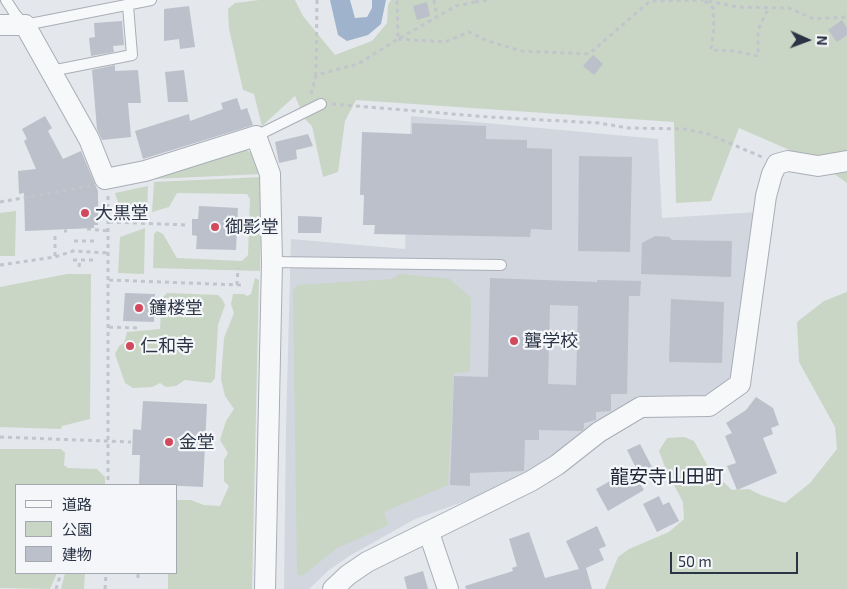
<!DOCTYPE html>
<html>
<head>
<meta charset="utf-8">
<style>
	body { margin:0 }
	#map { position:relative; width:847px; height:589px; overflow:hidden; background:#e4e7ec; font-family:"Exo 2","Noto Sans JP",sans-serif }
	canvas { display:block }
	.legend { position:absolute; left:15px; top:484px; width:162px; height:90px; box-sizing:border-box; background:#f4f6f9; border:1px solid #a4a8b1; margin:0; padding:6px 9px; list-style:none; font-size:15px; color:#2b3445 }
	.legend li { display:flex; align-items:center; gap:10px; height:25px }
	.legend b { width:25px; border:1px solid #a4a8b1 }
	.north { position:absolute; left:782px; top:15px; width:50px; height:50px; -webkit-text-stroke:4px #f4f6f9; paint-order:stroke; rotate:92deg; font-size:14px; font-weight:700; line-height:20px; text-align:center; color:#2b3445 }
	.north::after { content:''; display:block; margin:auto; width:18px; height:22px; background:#2b3445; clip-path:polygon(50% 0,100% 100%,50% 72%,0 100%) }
	.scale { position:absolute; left:670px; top:552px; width:128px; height:22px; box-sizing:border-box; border:2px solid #2b3445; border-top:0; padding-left:6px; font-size:15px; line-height:18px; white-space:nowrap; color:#2b3445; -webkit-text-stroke:4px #f4f6f9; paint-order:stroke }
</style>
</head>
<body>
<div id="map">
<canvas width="847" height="589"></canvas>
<ul class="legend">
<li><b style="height:6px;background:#f7f8fa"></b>道路</li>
<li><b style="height:14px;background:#c9d6c5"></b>公園</li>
<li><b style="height:14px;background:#bbc0ca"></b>建物</li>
</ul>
<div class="north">N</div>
<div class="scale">50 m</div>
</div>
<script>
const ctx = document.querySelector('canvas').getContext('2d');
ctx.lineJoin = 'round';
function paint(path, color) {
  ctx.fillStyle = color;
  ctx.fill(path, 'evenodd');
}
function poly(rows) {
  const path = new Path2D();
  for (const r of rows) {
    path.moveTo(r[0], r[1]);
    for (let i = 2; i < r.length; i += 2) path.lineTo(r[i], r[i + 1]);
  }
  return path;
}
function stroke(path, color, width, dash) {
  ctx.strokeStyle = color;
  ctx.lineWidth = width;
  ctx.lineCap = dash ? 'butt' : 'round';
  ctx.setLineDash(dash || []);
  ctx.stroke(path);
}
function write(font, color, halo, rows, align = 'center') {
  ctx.font = font + ' "Exo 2","Noto Sans JP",sans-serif';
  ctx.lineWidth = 4.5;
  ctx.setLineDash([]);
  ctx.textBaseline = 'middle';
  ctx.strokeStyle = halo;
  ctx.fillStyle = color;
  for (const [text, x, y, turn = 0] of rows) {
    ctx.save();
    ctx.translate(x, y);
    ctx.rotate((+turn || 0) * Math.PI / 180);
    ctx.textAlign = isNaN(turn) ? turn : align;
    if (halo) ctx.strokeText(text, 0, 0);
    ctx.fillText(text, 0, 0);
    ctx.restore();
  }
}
paint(poly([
	[411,116,658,139,662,218,758,212,736,368,728,385,706,397,643,397,543,468,488,493,415,519,351,555,329,570,309,589,284,589,286,427,291,239,405,249]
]), '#d2d6de');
paint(poly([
	[295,0,303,16,335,55,372,41,387,23,388,5,391,0,847,0,847,183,817,162,739,128,711,201,676,203,674,122,356,100,345,121,338,172,323,177,312,126,305,119,295,96,262,126,254,94,243,90,229,29,228,9,235,3,259,0],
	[246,150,254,154,262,174,153,179,152,176,236,151],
	[262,177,260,271,153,268,154,234,157,231,163,234,177,258,242,261,248,255,250,199,247,194,177,193,169,207,152,212,154,182],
	[148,186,147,217,122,215,115,193],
	[16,211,15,256,0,256,0,213],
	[145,228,144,274,118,273,120,237],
	[67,274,91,274,90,419,62,426,61,429,0,427,0,287],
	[400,274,450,279,471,298,470,372,454,373,448,485,384,512,388,525,336,549,302,576,297,574,293,291,298,285,392,279],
	[255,278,259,280,252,589,168,589,168,573,176,573,176,500,191,500,204,505,220,506,229,486,224,481,224,460,228,453,220,440,226,421,234,409,225,396,221,379,224,338,234,313,231,304,233,294,244,294,247,296,251,294],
	[847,292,847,589,605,589,618,557,629,549,669,532,684,519,683,502,667,472,659,451,667,438,684,437,694,441,710,470,732,490,749,489,761,495,785,503,810,483,837,449,835,427,799,362,797,322,824,301],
	[167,293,218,295,222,299,225,305,218,325,215,378,211,383,185,380,176,386,166,387,160,383,152,387,133,388,125,383,115,354,119,346,124,343,127,332,160,329,162,298],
	[0,449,61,449,65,453,64,465,68,468,97,469,105,477,105,485,16,485,16,573,57,573,50,589,0,588],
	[65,573,85,573,84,589,61,589]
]), '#c9d6c5');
paint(poly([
	[330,0,350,0,355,18,367,17,372,8,372,0,386,0,381,24,368,35,347,41,338,35]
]), '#9fb4cc');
paint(poly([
	[427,2,430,16,417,20,413,6],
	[189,6,195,47,180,49,179,39,164,41,164,9],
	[842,20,847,28,847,35,837,42,828,30],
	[122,21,124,45,113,46,114,52,91,56,89,38,95,37,94,23],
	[593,55,603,64,594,75,583,66],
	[115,65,115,71,138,70,141,103,128,103,131,137,102,140,97,129,92,70],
	[184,70,188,102,168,102,165,72],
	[237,98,241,110,247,108,253,125,143,159,135,131,189,114,190,121,223,109,221,103],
	[45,116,52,128,48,131,63,159,81,151,98,191,98,225,94,225,94,228,25,231,24,193,19,194,18,171,36,169,24,141,27,139,22,129],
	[412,123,486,126,486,139,527,140,527,148,552,149,552,230,531,229,530,237,374,234,375,225,363,225,364,195,360,195,362,132,412,134],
	[308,134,313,146,296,150,297,159,279,163,275,142],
	[579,156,632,157,630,252,578,251],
	[199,206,238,208,236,250,196,249,197,236,192,235,192,219,198,219],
	[298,216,322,217,321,233,298,233],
	[655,236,669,237,672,240,732,241,731,277,641,274,642,243],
	[490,278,597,282,597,280,641,281,640,296,629,296,627,394,611,394,611,411,596,412,596,420,584,423,584,428,582,431,539,430,539,440,525,440,524,471,470,473,470,486,450,485,454,376,488,377],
	[550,305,578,306,576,385,548,384],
	[125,293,155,294,154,322,123,321],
	[671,299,724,302,722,363,669,362],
	[756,397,773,408,779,425,771,428,773,434,763,438,777,473,737,490,727,466,736,463,725,436,732,433,726,423,746,410],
	[143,401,207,404,203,487,139,484,140,455,132,455,133,429,141,430],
	[640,444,652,467,639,474,627,450],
	[631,469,644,490,608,511,596,489],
	[659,496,663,505,669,502,679,521,657,532,643,504],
	[597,526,606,546,599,549,604,560,586,568,592,589,466,589,465,586,513,571,512,568,517,566,509,539,529,532,545,578,579,569,566,541],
	[423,571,428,589,407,589,404,577]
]), '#bbc0ca');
const lane = poly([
	[6,0,15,14,25,25,151,0],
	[51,71,132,55,128,6],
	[256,136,321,104],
	[272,262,501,265]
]);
const street = poly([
	[0,25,25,25,89,139,105,179,145,171,256,136,270,174,272,262,265,589],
	[429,533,448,589],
	[333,589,348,575,367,562,531,481,557,465,599,432,641,407,709,406,740,384,766,196,772,174,777,164,788,161,818,166,847,161]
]);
stroke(lane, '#a9aeb7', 12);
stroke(street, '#a9aeb7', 22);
stroke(poly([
	[317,0,316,75,358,64,398,39,397,0],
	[434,0,437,18],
	[705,1,713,8,714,28,711,50,734,51,758,56,758,30,769,7],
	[475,2,488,0],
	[400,38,456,6,475,2,475,0],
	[398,39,445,42,469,32,488,41,521,51,589,54,650,1,704,0,737,7,789,8,814,19,847,17],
	[311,94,316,75],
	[332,104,489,117,599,123,628,128,685,129,708,134,762,157],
	[108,196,108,485],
	[0,202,90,186],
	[109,222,187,225],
	[87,229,109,231],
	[64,231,67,231],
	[55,236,55,257],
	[74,241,95,241],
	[73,260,95,260],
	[0,265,55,257,73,251,109,253],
	[79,267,80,260],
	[109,280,241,285],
	[237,285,238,268],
	[109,327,137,328],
	[0,437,131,442],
	[138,578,138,573],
	[56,589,61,573],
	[105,589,106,573]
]), '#c2c5cb', 3, [4, 4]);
stroke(lane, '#f7f8fa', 10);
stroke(street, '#f7f8fa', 20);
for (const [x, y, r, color] of [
	[85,213,5,"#d1495b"],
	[215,227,5,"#d1495b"],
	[139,308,5,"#d1495b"],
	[514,341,5,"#d1495b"],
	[130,346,5,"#d1495b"],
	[169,442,5,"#d1495b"]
]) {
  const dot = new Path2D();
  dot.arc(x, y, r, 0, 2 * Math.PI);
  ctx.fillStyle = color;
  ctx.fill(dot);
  stroke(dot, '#f4f6f9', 2);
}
write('18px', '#2b3445', '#f4f6f9', [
	["大黒堂",95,213],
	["御影堂",225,227],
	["鐘楼堂",149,308],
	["聾学校",524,341],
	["仁和寺",140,346],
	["金堂",179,442]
], 'left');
write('19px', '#1d2536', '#f4f6f9', [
	["龍安寺山田町",667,477]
]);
</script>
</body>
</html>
